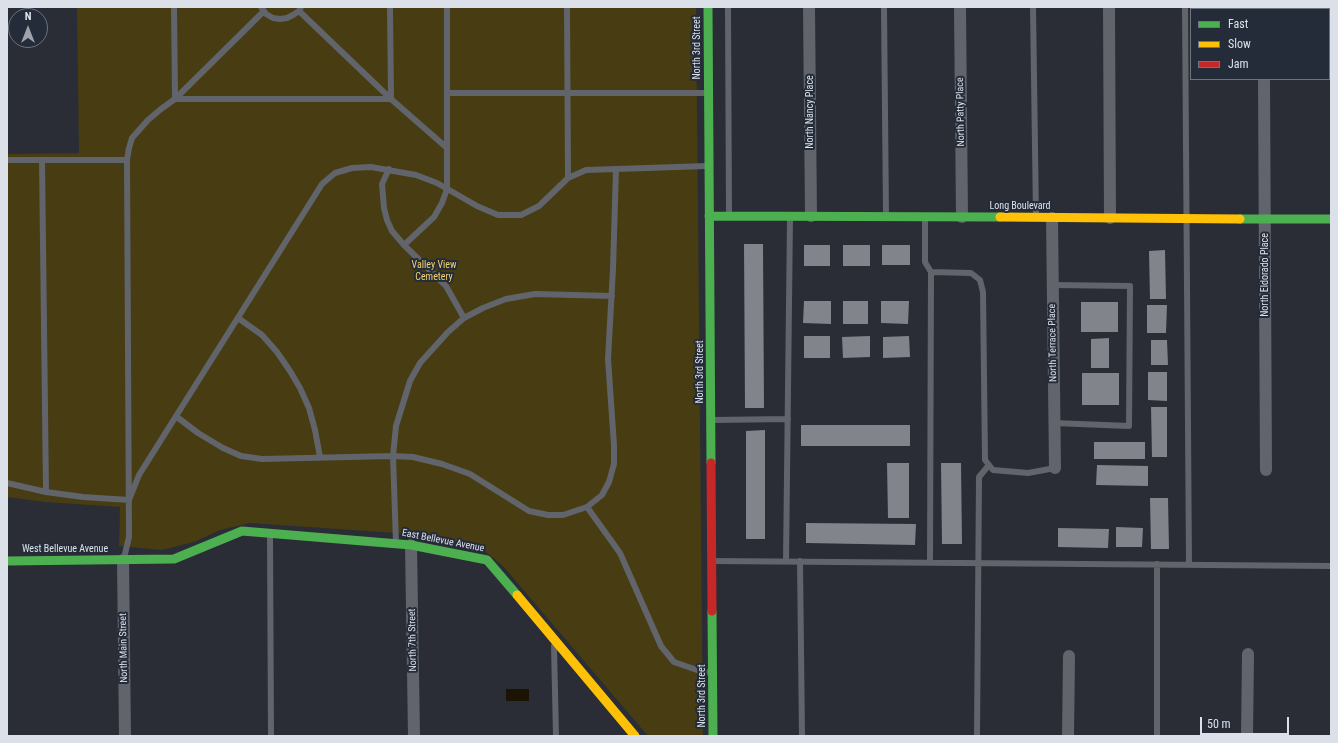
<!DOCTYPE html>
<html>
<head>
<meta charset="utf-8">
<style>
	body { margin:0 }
	#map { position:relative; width:1338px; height:743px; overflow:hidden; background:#2a2d35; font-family:"Roboto Condensed",sans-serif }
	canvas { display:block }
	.frame { position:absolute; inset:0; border:8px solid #dce1e9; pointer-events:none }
	.legend { position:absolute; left:1190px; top:8px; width:140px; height:72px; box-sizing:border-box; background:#252c39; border:1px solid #6e747f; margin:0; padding:5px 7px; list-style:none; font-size:12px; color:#dce1e9 }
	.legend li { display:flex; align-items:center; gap:8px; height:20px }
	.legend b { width:20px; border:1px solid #6e747f }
	.north { position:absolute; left:8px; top:8px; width:40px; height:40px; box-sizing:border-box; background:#252c39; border:1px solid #6e747f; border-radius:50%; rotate:0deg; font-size:11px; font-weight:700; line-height:16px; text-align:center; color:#dce1e9 }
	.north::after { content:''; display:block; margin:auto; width:14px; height:18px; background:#9ea2aa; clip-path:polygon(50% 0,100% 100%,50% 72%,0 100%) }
	.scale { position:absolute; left:1200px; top:717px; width:89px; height:18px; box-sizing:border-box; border:2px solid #dce1e9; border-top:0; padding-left:5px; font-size:12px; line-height:14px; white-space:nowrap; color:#dce1e9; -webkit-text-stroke:3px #252c39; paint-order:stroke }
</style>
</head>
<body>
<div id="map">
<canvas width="1338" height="743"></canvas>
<div class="frame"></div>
<ul class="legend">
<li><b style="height:5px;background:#4caf50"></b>Fast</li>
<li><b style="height:5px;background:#ffc107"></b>Slow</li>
<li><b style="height:5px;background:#c62828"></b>Jam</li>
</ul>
<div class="north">N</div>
<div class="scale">50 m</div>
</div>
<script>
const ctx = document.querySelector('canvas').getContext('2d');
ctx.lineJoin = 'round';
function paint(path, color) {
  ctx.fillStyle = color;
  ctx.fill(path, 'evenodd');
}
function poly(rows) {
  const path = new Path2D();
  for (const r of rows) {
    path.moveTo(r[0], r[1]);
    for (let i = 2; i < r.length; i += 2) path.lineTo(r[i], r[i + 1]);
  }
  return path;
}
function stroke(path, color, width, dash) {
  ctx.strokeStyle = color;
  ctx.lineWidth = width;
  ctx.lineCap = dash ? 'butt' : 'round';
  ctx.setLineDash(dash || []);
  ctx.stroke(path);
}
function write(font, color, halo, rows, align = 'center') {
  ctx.font = font + ' "Roboto Condensed",sans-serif';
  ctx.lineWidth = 4;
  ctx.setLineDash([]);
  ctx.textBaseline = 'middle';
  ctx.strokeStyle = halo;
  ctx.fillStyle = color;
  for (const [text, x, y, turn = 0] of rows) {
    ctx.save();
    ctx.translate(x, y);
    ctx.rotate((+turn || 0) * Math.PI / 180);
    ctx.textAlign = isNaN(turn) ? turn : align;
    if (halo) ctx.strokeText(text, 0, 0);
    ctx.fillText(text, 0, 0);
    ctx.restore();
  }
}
paint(poly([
	[77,7,696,7,703,736,648,736,503,566,486,552,462,544,412,534,250,523,220,530,194,542,162,550,119,546,120,507,45,502,7,497,7,154,79,153]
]), '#473c12');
paint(poly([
	[506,689,529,689,529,701,506,701]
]), '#1b1405');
paint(poly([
	[744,244,763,244,764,408,745,408],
	[804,245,830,245,830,266,804,266],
	[843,245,870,245,870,266,843,266],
	[882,245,910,245,910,265,882,265],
	[1165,250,1166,299,1150,299,1149,251],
	[804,301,831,301,831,324,803,323],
	[843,301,868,301,868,324,843,324],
	[881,301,909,301,908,324,881,323],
	[1081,302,1118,302,1118,332,1081,332],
	[1147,305,1167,305,1166,333,1147,333],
	[804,336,830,336,830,358,804,358],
	[870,336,870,357,843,358,842,337],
	[909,336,910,357,883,358,883,337],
	[1109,338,1109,368,1091,368,1091,339],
	[1151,340,1167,340,1168,365,1151,365],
	[1148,372,1167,372,1167,401,1148,400],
	[1082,373,1119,373,1119,405,1082,405],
	[1151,407,1167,407,1167,457,1152,457],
	[801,425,910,425,910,446,801,446],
	[765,430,765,539,746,539,746,431],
	[1094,442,1145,442,1145,459,1094,459],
	[887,463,909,463,909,518,888,518],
	[941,463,961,463,962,544,942,544],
	[1097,465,1148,466,1148,486,1096,485],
	[1150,498,1168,498,1169,549,1151,549],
	[806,523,916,524,915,545,806,543],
	[1116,527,1143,528,1142,547,1116,547],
	[1058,528,1109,529,1108,548,1058,547]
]), '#81848b');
stroke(poly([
	[174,7,175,99,391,99,390,7],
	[261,7,266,14,273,18,280,19,287,18,293,15,299,11,301,7],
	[567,7,568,178],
	[728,7,729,215],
	[884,7,886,215],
	[1033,7,1036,217],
	[1185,7,1189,564],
	[299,11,391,99,447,148],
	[447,93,708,93],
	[7,160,127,160],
	[42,160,46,492],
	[389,169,382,184,384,208,387,220,392,231,404,245,446,286,464,318],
	[925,219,925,262,931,272,930,562],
	[404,245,434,217,442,203,447,189,447,7],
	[931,272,971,273,980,280,983,292,985,460,993,470,1028,473,1055,468],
	[1053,285,1130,286,1129,426,1054,423],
	[238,318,262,335,277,352,290,371,300,388,309,408,315,430,320,457],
	[177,417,198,433,223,448,241,456,262,459,393,456,413,457,442,464,470,474,529,511,548,515,563,515,587,507,602,495,609,482,614,464,614,445,608,359,613,269,616,169],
	[713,420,788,419],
	[7,483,46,492,83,497,129,500,139,475,322,184,335,173,352,168,371,167,416,175,437,183,477,206,498,215,521,215,539,206,568,178,586,170,707,166],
	[587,507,620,553,661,646,674,662,697,670,712,673],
	[270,535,271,736],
	[396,543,393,456,396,426,410,381,420,363,448,332,464,318,483,308,506,299,535,294,612,296],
	[124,558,129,537,127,160,129,148,132,138,148,120,161,109,175,99,264,11],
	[713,561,1331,566],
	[786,561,790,218],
	[800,561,802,736],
	[1157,564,1157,736],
	[554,646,556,736],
	[977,736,979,477,989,465]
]), '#61646b', 6);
stroke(poly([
	[809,7,811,216],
	[960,7,962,217],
	[1109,7,1110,218],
	[1263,7,1263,9],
	[1264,79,1266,470],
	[1052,218,1055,468],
	[411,545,414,736],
	[123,560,125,736],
	[1068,736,1069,656],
	[1247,736,1248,654]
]), '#61646b', 12);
stroke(poly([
	[708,7,711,463],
	[709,216,1000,217],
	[1240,219,1331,219],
	[7,561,174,559,242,531,411,545,487,560,517,595],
	[712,611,713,736]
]), '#4caf50', 9);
stroke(poly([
	[1000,217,1240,219],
	[517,595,635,736]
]), '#ffc107', 9);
stroke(poly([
	[711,463,712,611]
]), '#c62828', 9);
write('10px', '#dce1e9', '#252c39', [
	["North 3rd Street",697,48,-90],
	["North Nancy Place",810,112,-90],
	["North Patty Place",961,112,-91],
	["Long Boulevard",1020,206],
	["North Eldorado Place",1265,275,-90],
	["North Terrace Place",1053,343,-91],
	["North 3rd Street",700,372,-90],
	["East Bellevue Avenue",443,541,11],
	["West Bellevue Avenue",65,549],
	["North 7th Street",413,640,-91],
	["North Main Street",124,648,-91],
	["North 3rd Street",702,696,-90]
]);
write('10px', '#f4d36d', '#252c39', [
	["Valley View",434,265],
	["Cemetery",434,277]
]);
</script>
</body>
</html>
